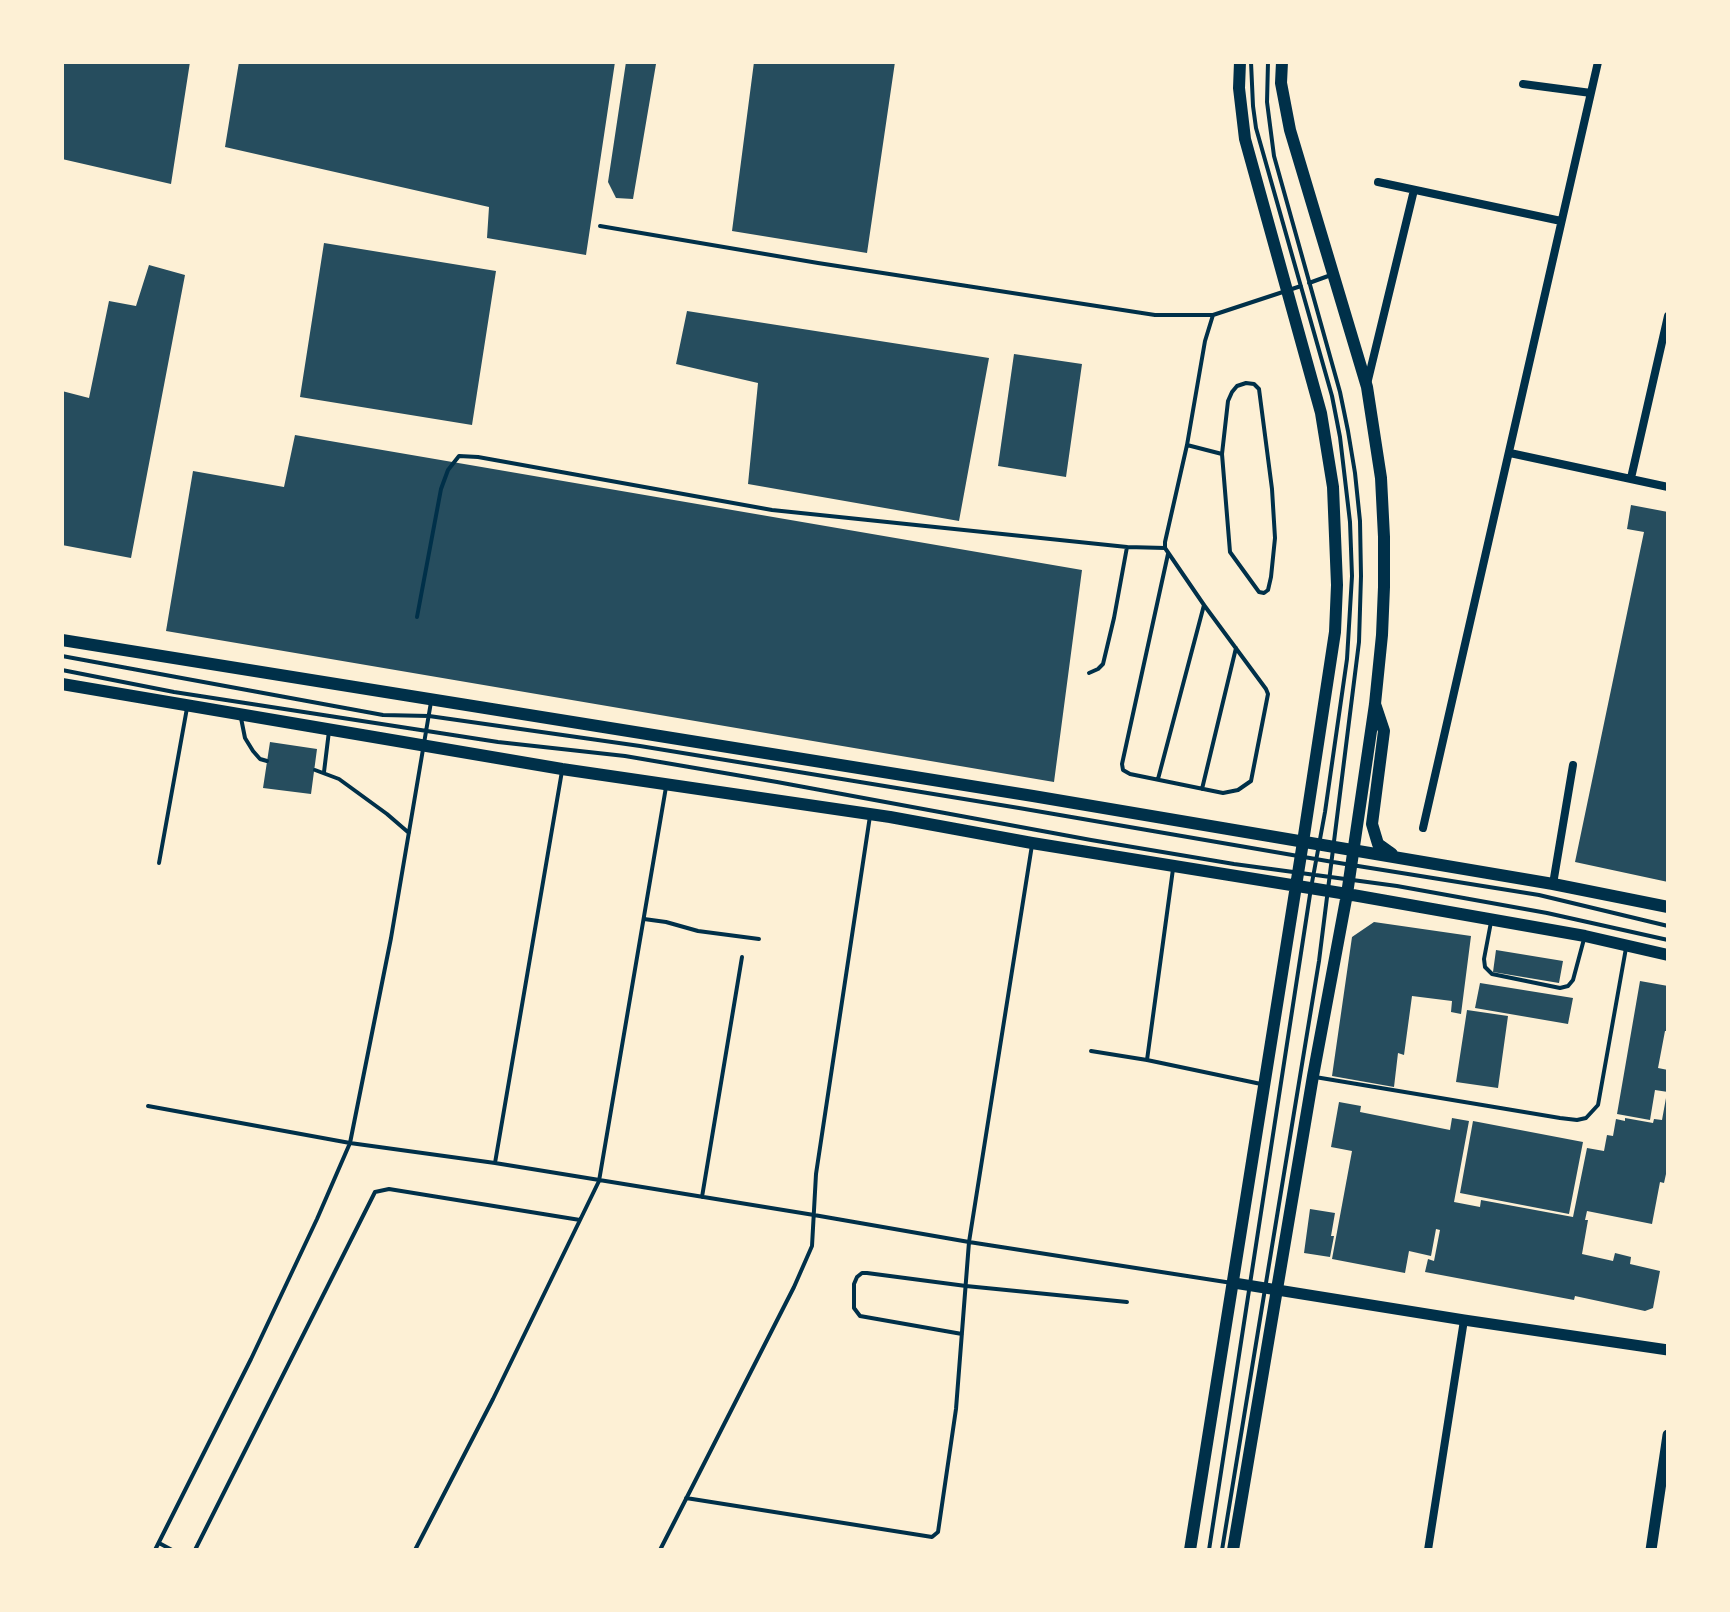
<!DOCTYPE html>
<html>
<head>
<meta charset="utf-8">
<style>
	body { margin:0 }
	#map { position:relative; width:1730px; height:1612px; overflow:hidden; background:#fdf0d5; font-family:"Open Sans",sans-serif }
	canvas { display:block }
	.frame { position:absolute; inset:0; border:64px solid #fdf0d5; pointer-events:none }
</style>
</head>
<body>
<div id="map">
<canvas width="1730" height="1612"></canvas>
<div class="frame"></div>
</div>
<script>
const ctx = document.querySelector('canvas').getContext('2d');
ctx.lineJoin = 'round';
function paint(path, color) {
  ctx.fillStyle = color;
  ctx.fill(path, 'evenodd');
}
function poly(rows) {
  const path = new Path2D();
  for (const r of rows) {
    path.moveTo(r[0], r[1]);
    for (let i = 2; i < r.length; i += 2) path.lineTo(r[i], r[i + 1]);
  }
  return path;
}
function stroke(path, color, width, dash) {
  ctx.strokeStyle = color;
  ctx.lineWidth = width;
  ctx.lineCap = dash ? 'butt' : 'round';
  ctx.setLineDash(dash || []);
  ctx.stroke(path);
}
paint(poly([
	[62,62,190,62,171,184,62,159],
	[239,62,615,62,586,255,487,238,489,207,225,147],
	[626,62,656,64,633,199,616,198,608,182],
	[754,62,895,62,867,253,732,231],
	[324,243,496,271,472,425,300,397],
	[149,265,185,275,131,558,62,545,62,391,89,398,109,301,136,306],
	[687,311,989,358,959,521,748,484,758,383,676,364],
	[1014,354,1082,364,1066,477,998,466],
	[295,435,1082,570,1054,782,166,631,193,471,284,487],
	[1631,505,1668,512,1668,882,1575,862,1644,532,1627,529],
	[270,742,317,749,311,794,263,788],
	[1374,922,1471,936,1461,1014,1451,1012,1452,1001,1412,996,1404,1055,1398,1053,1394,1087,1332,1076,1352,937],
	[1496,950,1563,961,1559,983,1493,972],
	[1640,981,1668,986,1668,1031,1665,1031,1658,1068,1668,1070,1668,1092,1655,1090,1650,1120,1617,1114],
	[1480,983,1573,998,1568,1024,1475,1008],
	[1467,1010,1508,1016,1498,1088,1456,1082],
	[1666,1098,1668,1098,1668,1165,1664,1183,1660,1182,1652,1224,1587,1211,1585,1220,1588,1220,1582,1254,1613,1261,1615,1253,1631,1257,1630,1264,1660,1271,1653,1308,1645,1311,1575,1296,1574,1300,1425,1272,1428,1259,1434,1261,1440,1230,1436,1229,1431,1256,1409,1251,1405,1273,1332,1259,1352,1151,1331,1147,1339,1102,1361,1106,1360,1112,1450,1130,1452,1118,1469,1121,1454,1202,1480,1207,1481,1200,1573,1217,1587,1148,1604,1151,1607,1135,1613,1136,1616,1119,1625,1121,1625,1118,1653,1123,1654,1119,1662,1120],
	[1473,1121,1583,1142,1569,1214,1460,1193],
	[1310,1209,1335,1213,1331,1236,1334,1236,1330,1257,1304,1253]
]), '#264d5e');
stroke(poly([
	[600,226,818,263,1155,315,1213,315,1301,286],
	[1309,283,1331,275],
	[1187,445,1222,454,1230,552,1259,592,1264,593,1268,590,1271,577,1275,538,1272,489,1259,389,1254,384,1246,383,1237,386,1232,392,1228,401,1222,454],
	[1168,554,1122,764,1123,770,1130,774,1223,793,1238,790,1251,781,1268,694,1266,689,1204,605,1165,548,1165,542,1187,445,1205,341,1213,315],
	[417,617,441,489,448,470,459,456,478,457,772,510,1127,547,1165,548],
	[62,656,383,715,429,716,640,746,1019,808,1333,862,1539,895,1668,926],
	[62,670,174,692,427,731,498,742,625,756,777,782,1091,840,1234,864,1397,886,1547,913,1668,940],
	[1089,673,1098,669,1103,664,1114,618,1127,547],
	[241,718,245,738,253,751,260,759,267,761],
	[315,770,339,779,387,814,409,833],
	[324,772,329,731],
	[1158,779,1204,605],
	[1202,789,1236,648],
	[159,863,187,708],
	[644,919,666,922,698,931,759,939],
	[1491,922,1484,959,1485,967,1492,974,1560,988,1568,986,1573,980,1584,939],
	[1091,1051,1147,1060,1261,1084],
	[1147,1060,1173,869],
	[1315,1077,1560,1118,1577,1120,1586,1118,1598,1105,1626,948],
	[148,1106,350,1143,495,1163,814,1215,969,1242,1232,1283],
	[495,1163,562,771],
	[702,1197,742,957],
	[962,1334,860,1316,854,1308,854,1284,857,1277,862,1273,867,1273,966,1286,1127,1302],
	[686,1498,932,1537,938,1532,956,1409,969,1242,1032,845],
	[159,1543,172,1550],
	[155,1550,251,1359,317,1219,350,1143,391,938,431,702],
	[195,1550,375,1192,389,1189,580,1220],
	[415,1550,493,1399,599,1181,666,787],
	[660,1550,794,1287,812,1246,816,1174,870,816],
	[1209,1550,1311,888,1325,812,1347,659,1352,576,1350,522,1340,437,1332,396,1256,128,1253,106,1251,62],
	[1222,1550,1319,961,1359,642,1361,576,1360,521,1355,473,1348,431,1340,392,1274,156,1267,102,1268,62]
]), '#003049', 4);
stroke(poly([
	[1523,84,1591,93],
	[1378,182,1561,221],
	[1367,384,1414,190],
	[1510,453,1668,487],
	[1631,478,1668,316],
	[1423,828,1598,62],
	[1553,884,1573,765],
	[1428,1550,1464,1320]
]), '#003049', 8);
stroke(poly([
	[1234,1283,1464,1320,1668,1350],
	[1651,1550,1668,1435]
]), '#003049', 11);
stroke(poly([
	[62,640,1033,796,1553,884,1668,907],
	[62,684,562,769,890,817,1032,843,1347,894,1585,936,1668,955],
	[1375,704,1384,731,1372,824,1378,844,1392,854],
	[1190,1550,1303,842,1335,632,1337,585,1333,487,1321,413,1245,139,1239,88,1240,62],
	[1233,1550,1313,1076,1347,894,1375,704,1382,635,1384,587,1384,537,1381,478,1367,387,1290,130,1281,83,1282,62]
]), '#003049', 12);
</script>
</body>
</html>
